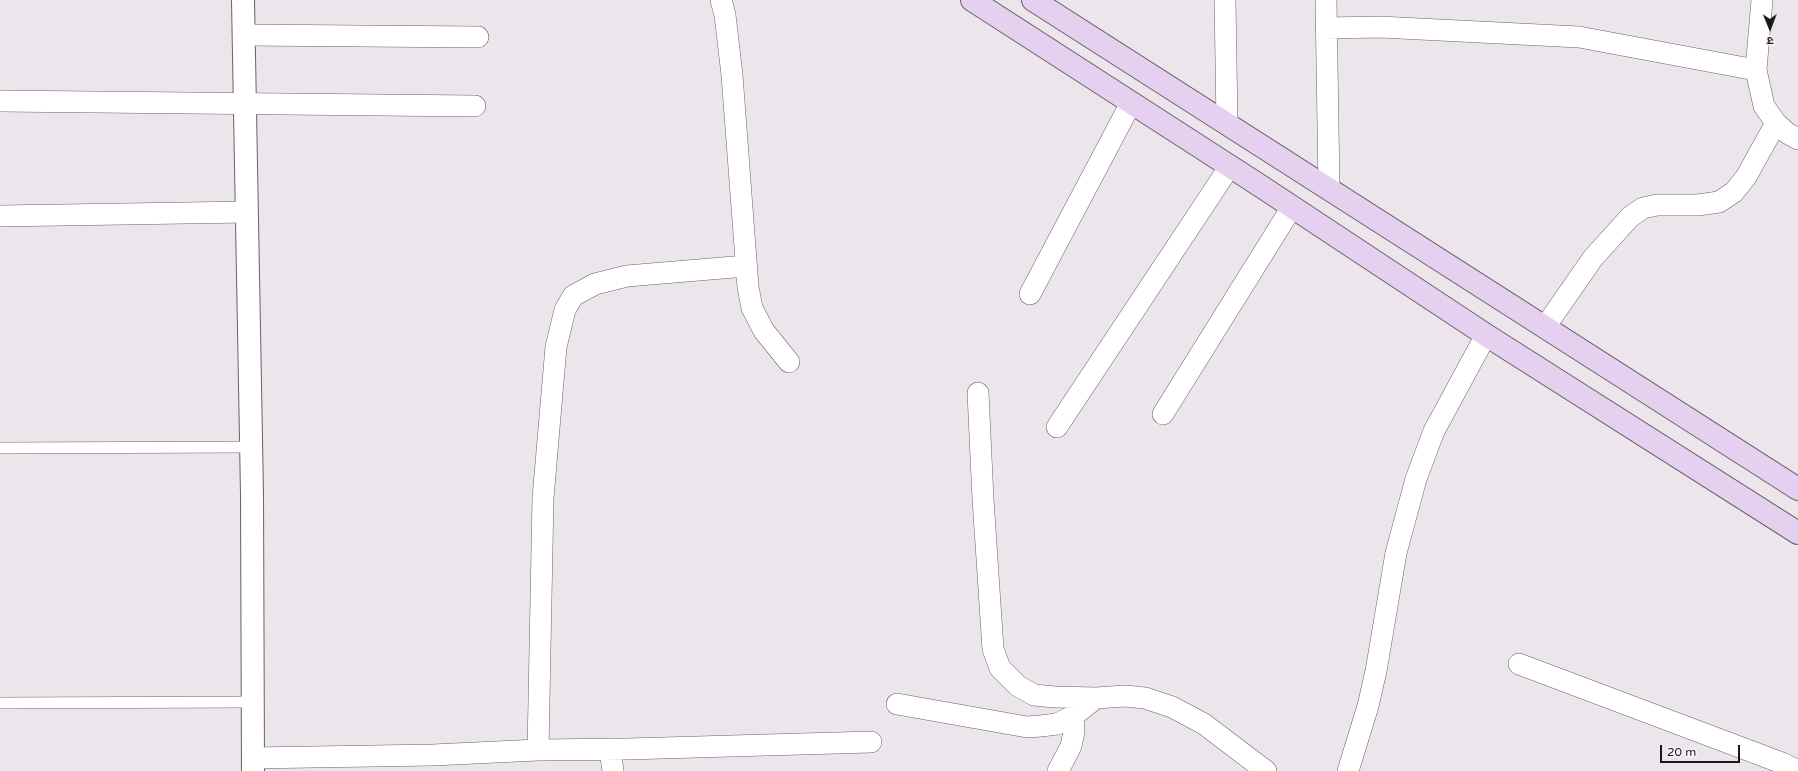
<!DOCTYPE html>
<html>
<head>
<meta charset="utf-8">
<style>
	body { margin:0 }
	#map { position:relative; width:1798px; height:771px; overflow:hidden; background:#ece6ec; font-family:"Varela Round","Noto Sans Devanagari",sans-serif }
	canvas { display:block }
	.north { position:absolute; left:1750px; top:8px; width:40px; height:40px; -webkit-text-stroke:3px #faf4f9; paint-order:stroke; rotate:179deg; font-size:11px; font-weight:700; line-height:16px; text-align:center; color:#1a1719 }
	.north::after { content:''; display:block; margin:auto; width:14px; height:18px; background:#1a1719; clip-path:polygon(50% 0,100% 100%,50% 72%,0 100%) }
	.scale { position:absolute; left:1660px; top:745px; width:80px; height:18px; box-sizing:border-box; border:2px solid #1a1719; border-top:0; padding-left:5px; font-size:12px; line-height:14px; white-space:nowrap; color:#1a1719; -webkit-text-stroke:3px #faf4f9; paint-order:stroke }
</style>
</head>
<body>
<div id="map">
<canvas width="1798" height="771"></canvas>
<div class="north">उ</div>
<div class="scale">20 m</div>
</div>
<script>
const ctx = document.querySelector('canvas').getContext('2d');
ctx.lineJoin = 'round';
function poly(rows) {
  const path = new Path2D();
  for (const r of rows) {
    path.moveTo(r[0], r[1]);
    for (let i = 2; i < r.length; i += 2) path.lineTo(r[i], r[i + 1]);
  }
  return path;
}
function stroke(path, color, width, dash) {
  ctx.strokeStyle = color;
  ctx.lineWidth = width;
  ctx.lineCap = dash ? 'butt' : 'round';
  ctx.setLineDash(dash || []);
  ctx.stroke(path);
}
const service = poly([
	[0,448,251,447],
	[0,703,253,702]
]);
const minor = poly([
	[721,0,725,15,732,75,748,287,752,308,764,331,789,362],
	[1225,0,1227,123],
	[1326,0,1329,188],
	[1762,0,1756,70,1764,106,1776,123,1787,133,1798,139],
	[1326,28,1380,27,1579,37,1756,70],
	[244,35,478,37],
	[0,101,475,106],
	[0,216,247,212],
	[1030,294,1131,103],
	[1545,327,1593,258,1630,217,1643,208,1657,205,1698,205,1719,202,1734,192,1746,177,1776,123],
	[978,393,983,499,993,649,1000,668,1018,686,1034,695,1055,697,1096,698,1125,696,1145,698,1172,707,1204,724,1266,771],
	[1163,414,1292,207],
	[1057,427,1230,166],
	[1519,664,1782,763,1798,771],
	[897,704,1027,727,1041,726,1057,724,1073,716,1096,698],
	[610,749,613,771],
	[538,750,543,498,556,347,565,310,573,296,595,284,627,276,746,266],
	[253,758,433,755,538,750,627,749,871,742],
	[1058,771,1071,746,1074,732,1073,716],
	[1348,771,1368,706,1376,671,1396,553,1416,479,1434,431,1486,335]
]);
const tertiary = poly([
	[243,0,252,494,253,771]
]);
const secondary = poly([
	[972,0,1259,185,1486,335,1798,533],
	[1033,0,1798,489]
]);
stroke(service, '#676266', 12);
stroke(minor, '#676266', 22);
stroke(tertiary, '#676266', 24);
stroke(secondary, '#676266', 24);
stroke(service, '#fff', 11);
stroke(minor, '#fff', 21);
stroke(tertiary, '#fff', 22);
stroke(secondary, '#e6d0ef', 22);
</script>
</body>
</html>
